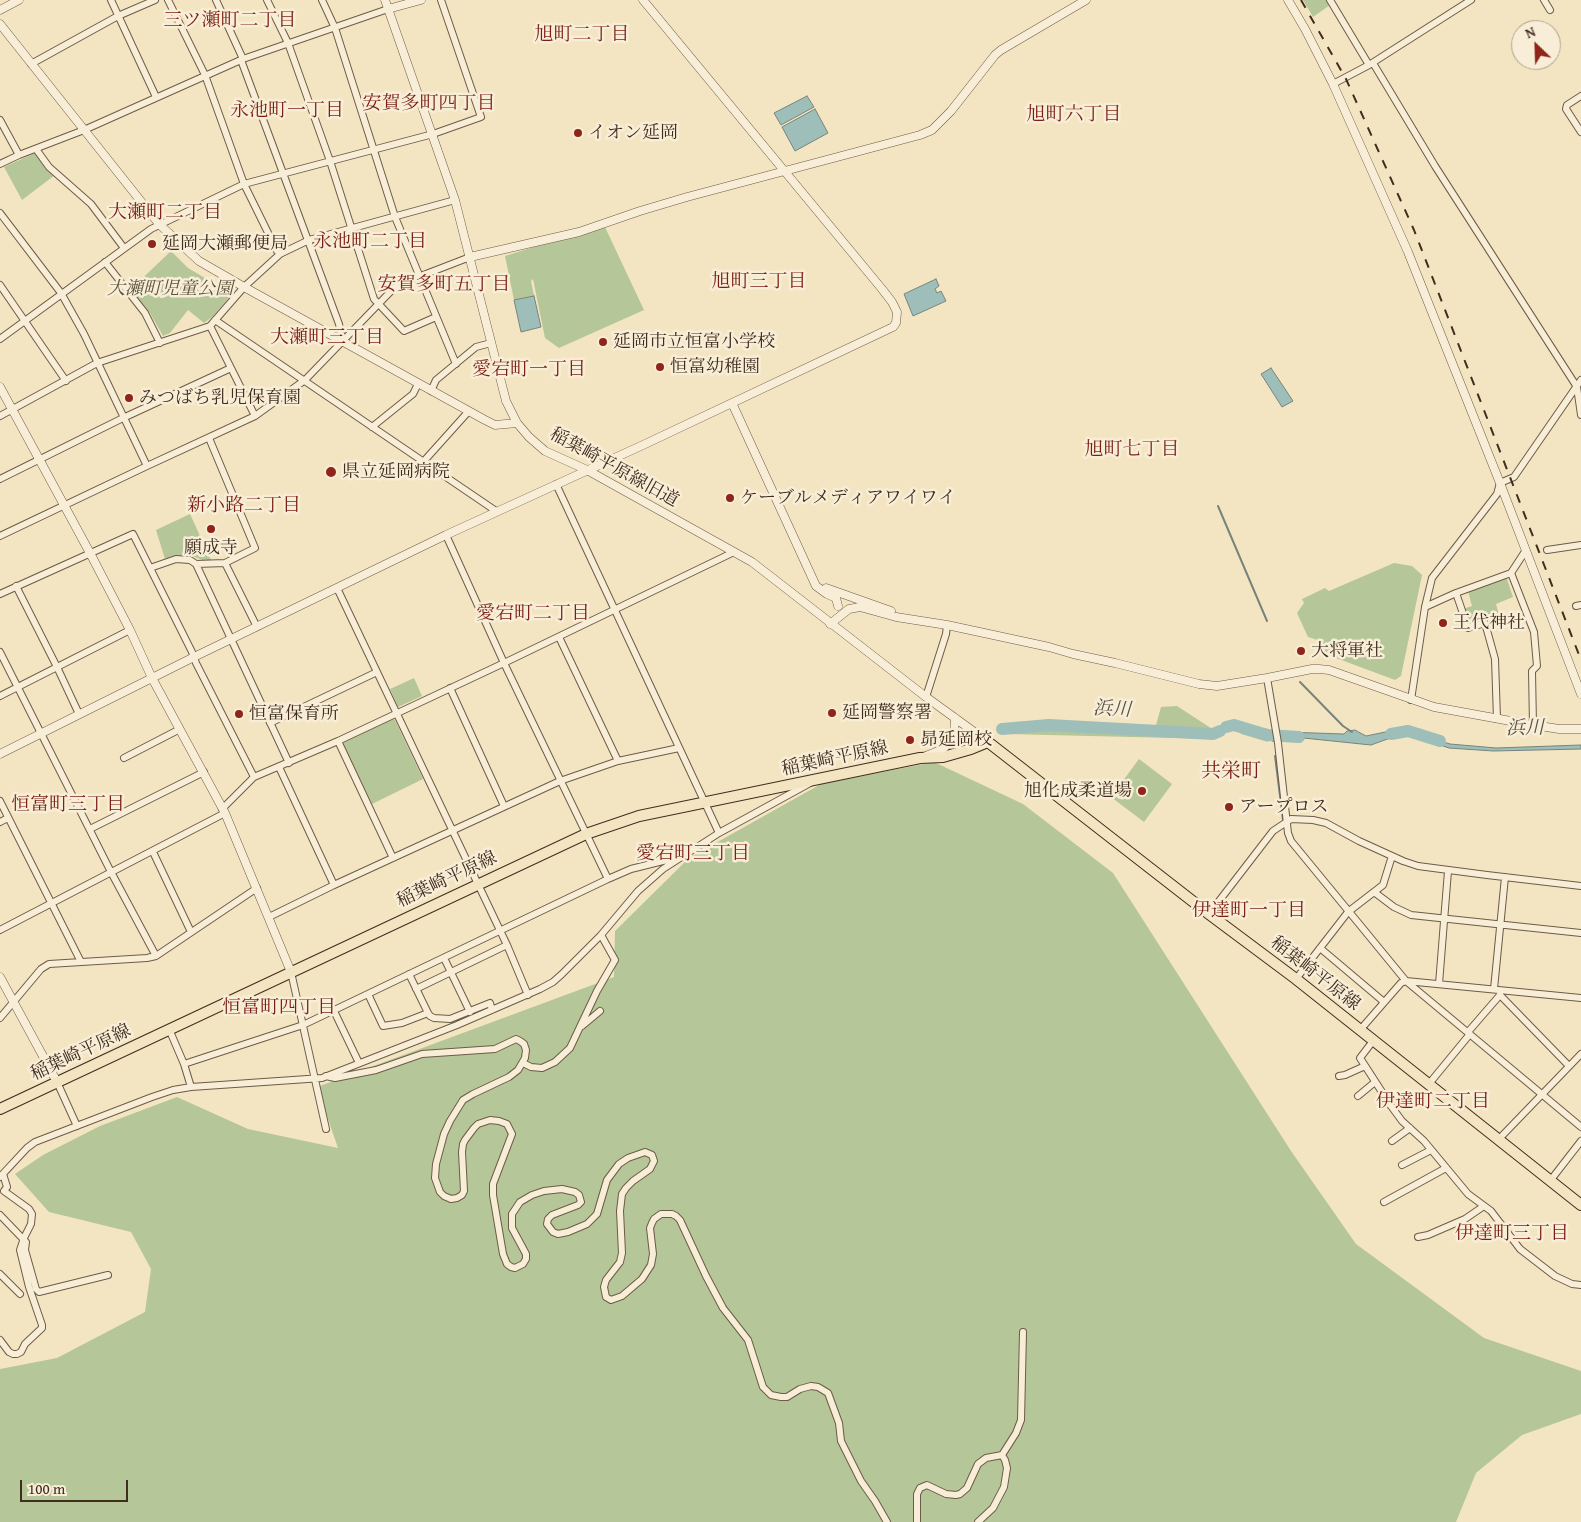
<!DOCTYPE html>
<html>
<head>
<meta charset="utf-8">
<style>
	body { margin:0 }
	#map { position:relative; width:1581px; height:1522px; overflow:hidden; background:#f4e5c2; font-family:"Gentium Book Plus",serif }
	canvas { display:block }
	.north { position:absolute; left:1511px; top:20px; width:50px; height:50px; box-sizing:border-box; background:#f8eed7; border:1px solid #aea18d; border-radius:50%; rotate:336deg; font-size:14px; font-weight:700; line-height:20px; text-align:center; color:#402d1e }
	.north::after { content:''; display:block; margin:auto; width:18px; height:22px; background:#8f2418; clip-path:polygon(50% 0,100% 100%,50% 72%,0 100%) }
	.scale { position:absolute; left:20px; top:1480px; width:108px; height:22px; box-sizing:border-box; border:2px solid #402d1e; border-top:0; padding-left:6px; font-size:15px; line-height:18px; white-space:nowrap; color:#402d1e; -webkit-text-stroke:4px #f8eed7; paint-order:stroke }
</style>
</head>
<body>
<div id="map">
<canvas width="1581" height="1522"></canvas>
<div class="north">N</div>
<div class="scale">100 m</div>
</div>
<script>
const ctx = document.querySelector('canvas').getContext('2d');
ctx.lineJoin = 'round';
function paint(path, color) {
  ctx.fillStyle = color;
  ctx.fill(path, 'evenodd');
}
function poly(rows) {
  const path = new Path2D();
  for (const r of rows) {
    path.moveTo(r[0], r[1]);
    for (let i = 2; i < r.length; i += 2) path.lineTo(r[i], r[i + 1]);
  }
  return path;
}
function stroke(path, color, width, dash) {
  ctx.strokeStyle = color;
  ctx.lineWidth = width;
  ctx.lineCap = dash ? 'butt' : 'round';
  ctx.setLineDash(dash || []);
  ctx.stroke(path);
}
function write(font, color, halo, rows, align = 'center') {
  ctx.font = font + ' "Gentium Book Plus","Noto Serif JP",serif';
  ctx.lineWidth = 5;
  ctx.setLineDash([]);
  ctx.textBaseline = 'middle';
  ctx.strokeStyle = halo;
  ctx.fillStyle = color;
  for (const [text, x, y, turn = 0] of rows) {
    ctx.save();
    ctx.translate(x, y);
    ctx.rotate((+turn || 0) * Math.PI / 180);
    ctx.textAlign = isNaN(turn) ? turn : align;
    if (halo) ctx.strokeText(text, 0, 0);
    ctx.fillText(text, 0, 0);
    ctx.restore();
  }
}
paint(poly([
	[1303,0,1326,0,1330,5,1313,17],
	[35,153,55,175,22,200,4,167],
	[604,225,644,310,559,348,545,338,533,279,531,281,534,296,514,300,505,256],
	[171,251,188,268,232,294,212,317,204,323,188,310,170,333,163,336,150,313,131,289],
	[190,514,211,560,205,561,187,554,165,559,156,530],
	[1394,563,1412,566,1422,575,1401,676,1395,680,1320,652,1321,641,1308,637,1297,613,1304,603,1302,599,1325,588,1329,591],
	[1506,576,1513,597,1496,604,1499,615,1469,625,1463,609,1472,606,1468,591],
	[414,678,422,696,398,707,390,689],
	[1177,706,1220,734,1214,739,1007,734,1004,730,1033,725,1156,725,1161,707],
	[392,718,395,720,423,779,372,804,343,744,344,741],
	[1230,723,1269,729,1268,742,1241,734,1240,731,1228,730,1223,726],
	[1139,759,1172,784,1144,822,1111,797],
	[934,762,1023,804,1113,873,1291,1151,1356,1244,1484,1338,1581,1371,1581,1414,1522,1435,1476,1473,1456,1522,0,1522,0,1369,57,1358,145,1312,151,1269,131,1232,49,1212,15,1174,43,1155,100,1126,177,1097,248,1129,338,1148,317,1087,614,977,615,931,689,858,821,784]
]), '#b5c698');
const water = poly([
	[807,96,814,107,781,125,774,113,807,96],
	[815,109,828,133,795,151,782,127,815,109],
	[936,279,939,286,935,289,937,293,941,291,946,301,913,316,904,294,936,279],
	[534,296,541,327,521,332,514,300,534,296],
	[1271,368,1293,401,1282,407,1261,374,1271,368],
	[1400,729,1450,744,1496,748,1581,745,1581,749,1493,751,1449,748,1404,733,1371,745,1284,736,1284,732,1344,734,1347,731,1355,730,1366,736,1400,729]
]);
paint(water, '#9dbeb9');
stroke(water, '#78847b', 1);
stroke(poly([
	[1218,506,1267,621],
	[1300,682,1343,726,1352,732],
	[1273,736,1273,741],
	[1275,756,1283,820]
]), '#78847b', 2);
stroke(poly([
	[1226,727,1234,725,1267,735,1299,737],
	[1002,729,1049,725,1213,734,1220,731],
	[1391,734,1408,731,1440,741]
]), '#9dbeb9', 12);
const minor = poly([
	[111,0,156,97],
	[168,0,205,75,244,184,277,251,280,254],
	[216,0,243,59],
	[267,0,288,43,330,161,374,299,404,331,436,317],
	[322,0,335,28,395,217,456,364],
	[1330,0,1369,65],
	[1544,0,1550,10],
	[241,60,339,324,342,341],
	[1373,63,1435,166,1577,387,1581,415],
	[31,64,118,16,155,0],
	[1333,84,1369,65,1471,0],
	[1581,96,1567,105,1566,109,1581,132],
	[0,120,19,155],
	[36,149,49,167,91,204,124,248],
	[0,164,19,155,84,130,243,59,388,9],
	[0,213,61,293,84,334,147,466],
	[105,262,145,313,160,343],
	[0,285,66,381],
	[215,320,496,511],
	[210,326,255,416],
	[0,339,151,229,244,184,433,134,481,117,441,0],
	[431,391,436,380,476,347,491,343],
	[0,416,97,363,210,326,244,287,280,254,309,240,455,200],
	[372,427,413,394,418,384],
	[209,438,255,548,225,563,257,627],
	[424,461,468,412],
	[0,479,123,418,231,368],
	[556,484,719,833],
	[446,535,504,663,608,879],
	[0,536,147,466,255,416,305,380,394,288,400,284,470,257],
	[1547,550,1581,545],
	[225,563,196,564,190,560,176,559,150,568,192,652,196,663,254,777],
	[196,564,289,763],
	[1511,573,1534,632,1537,666,1532,671,1533,725],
	[16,586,57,667,79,714],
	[337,588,507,945,528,995],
	[1456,593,1468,628,1485,623,1495,659,1497,719],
	[0,594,133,534,150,568],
	[1576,606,1581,605],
	[1425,607,1456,593,1511,573,1526,550],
	[559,637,618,761],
	[0,652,111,872,156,956],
	[1267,678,1278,743,1288,833,1291,841,1406,981,1581,1127],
	[450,688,504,806],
	[0,696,130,630],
	[926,697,946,634,947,625],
	[1411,700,1425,607,1432,578,1497,494,1500,483,1514,477,1581,380],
	[270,723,377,672],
	[338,741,393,858],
	[124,758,180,729],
	[279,767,334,885],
	[0,801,81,962],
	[222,809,254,777,338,741,504,663,734,552],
	[0,822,8,818],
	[90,829,204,772],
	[153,852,191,932],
	[1374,892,1394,907,1411,915,1581,933],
	[1209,914,1273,831,1291,819,1313,820,1326,823,1359,841,1403,861,1418,866,1487,875,1581,886],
	[269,917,334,885,560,781,618,761,679,748],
	[0,930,225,813],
	[1320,948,1384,1002],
	[444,958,470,1012],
	[291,972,326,1129],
	[1296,979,1348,912,1383,885,1392,856],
	[1439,984,1448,871],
	[416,989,507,945],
	[1494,989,1505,877],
	[368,994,383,1026,402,1023,428,1013,409,974],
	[1500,995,1569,1066],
	[334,1011,359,1063],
	[428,1013,430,1016,434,1018,450,1019,490,1003,492,1010],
	[0,1018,41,969,49,964,147,958,156,956,257,888],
	[582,1026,600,1011],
	[169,1029,184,1064,191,1087],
	[1360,1030,1401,983,1406,981,1581,998],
	[1468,1032,1500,995,1500,993],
	[1373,1041,1360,1058,1391,1106,1402,1121,1424,1141,1468,1194,1491,1211,1520,1249,1555,1276,1572,1284,1581,1285],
	[523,1063,531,1067,542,1068,555,1062,570,1048,597,991,615,960,601,935],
	[184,1064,303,1025,608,879,631,869,675,858],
	[326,1076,335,1078,376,1070,422,1054,495,1049,516,1039,520,1041,524,1044,526,1050,525,1058,518,1070,509,1077,473,1094,463,1100,450,1121,444,1134,436,1164,435,1178,440,1192,444,1196,451,1199,457,1198,462,1195,464,1191,462,1152,463,1144,465,1140,474,1128,478,1124,490,1120,499,1121,507,1124,512,1134,493,1184,493,1195,503,1254,507,1264,511,1267,515,1268,523,1264,526,1259,526,1254,512,1228,512,1214,520,1202,532,1195,544,1191,562,1189,575,1192,579,1195,581,1202,578,1205,552,1215,548,1219,547,1224,553,1232,558,1234,568,1232,587,1224,597,1214,607,1180,619,1164,628,1158,645,1152,652,1155,654,1161,650,1169,633,1181,626,1188,622,1194,620,1211,622,1253,620,1262,606,1280,604,1287,606,1297,611,1300,622,1296,642,1279,651,1265,653,1254,650,1228,652,1223,654,1219,661,1214,672,1214,676,1216,680,1220,706,1276,723,1308,748,1340,763,1387,771,1395,781,1397,787,1397,800,1389,811,1386,818,1387,828,1393,839,1423,841,1441,861,1481,875,1501,887,1522],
	[1339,1076,1345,1075,1365,1066],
	[57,1082,77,1126],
	[1428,1085,1470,1034],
	[1358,1096,1375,1082],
	[1498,1140,1581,1054],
	[1392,1141,1410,1128],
	[1402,1165,1431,1150],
	[0,1177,27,1148,35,1142,152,1097,173,1090,191,1087,322,1078,457,1025,540,989,553,982,562,974,601,935,638,891,663,869,719,833,810,783],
	[1550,1181,1581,1141],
	[1384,1202,1446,1168],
	[0,1215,26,1242,25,1250,36,1289,39,1292,108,1275],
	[1418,1237,1428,1235,1465,1219,1484,1206],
	[0,1274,20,1294],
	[0,1340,9,1352,13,1354,17,1354,21,1352,25,1344,42,1328,42,1325,29,1287,20,1250,24,1238,31,1224,32,1214,29,1209,4,1191,7,1187,3,1174],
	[1002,1455,1016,1433,1021,1420,1023,1332],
	[917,1522,917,1494,920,1488,927,1485,946,1494,956,1495,960,1494,967,1488,978,1464,986,1458,1002,1455,1005,1460,1007,1468,1004,1487,993,1508,978,1522]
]);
const tertiary = poly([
	[385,0,455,200,506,401,517,423,529,437,545,451,587,470,752,562,926,697,988,742],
	[1288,0,1305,29,1333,84,1408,252,1500,483,1581,694],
	[388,9,421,0],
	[0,10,19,0],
	[0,24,159,224,199,261,244,287,485,420,495,425,517,423],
	[470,257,579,232,640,211,687,197,920,135,932,130,951,111,995,55,1001,50,1086,0],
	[0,387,90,553,130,630,152,678,225,813,291,972],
	[732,403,816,586,827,594,836,598,838,606],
	[826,588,891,611],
	[830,624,849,609,860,607,896,617,947,625,1049,647,1073,654,1115,663,1199,684,1217,686,1267,678,1312,669,1319,669,1329,670,1434,707,1527,724,1559,729,1581,729],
	[0,754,194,657,446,535,643,445,893,327,896,323,897,312,892,302,882,289,643,0],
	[926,756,943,749,950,742,954,735,955,718],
	[0,977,57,1082]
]);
const primary = poly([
	[0,1109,586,834,639,816,920,758,943,757,971,749,988,742,1209,914,1296,979,1581,1205]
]);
stroke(minor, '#6d5b47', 8);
stroke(tertiary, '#6d5b47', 9);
stroke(primary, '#402d1e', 12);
stroke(minor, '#f8eed7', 6);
stroke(tertiary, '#f8eed7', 8);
stroke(primary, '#f4e5c2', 10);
stroke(poly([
	[1301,0,1346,79,1414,230,1581,660]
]), '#402d1e', 2, [9, 9]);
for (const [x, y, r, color] of [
	[578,133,5,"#8f2418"],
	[152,244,5,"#8f2418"],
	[603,342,5,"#8f2418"],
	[660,367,5,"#8f2418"],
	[129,398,5,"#8f2418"],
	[331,472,6,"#8f2418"],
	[730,498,5,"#8f2418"],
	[211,529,5,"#8f2418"],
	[1443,623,5,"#8f2418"],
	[1301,651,5,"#8f2418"],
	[832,713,5,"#8f2418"],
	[239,714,5,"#8f2418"],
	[910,740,5,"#8f2418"],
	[1142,791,5,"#8f2418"],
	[1229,807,5,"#8f2418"]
]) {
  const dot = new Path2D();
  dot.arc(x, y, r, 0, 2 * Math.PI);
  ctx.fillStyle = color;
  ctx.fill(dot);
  stroke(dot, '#f8eed7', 2);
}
write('18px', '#402d1e', '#f8eed7', [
	["イオン延岡",588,133],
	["延岡大瀬郵便局",162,244],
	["延岡市立恒富小学校",613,342],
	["恒富幼稚園",670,367],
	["みつばち乳児保育園",139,398],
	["県立延岡病院",342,472],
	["ケーブルメディアワイワイ",740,498],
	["願成寺",211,548,"center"],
	["王代神社",1453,623],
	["大将軍社",1311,651],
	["延岡警察署",842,713],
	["恒富保育所",249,714],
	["昴延岡校",920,740],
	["旭化成柔道場",1132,791,"right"],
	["アープロス",1239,807]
], 'left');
write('italic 18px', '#5d533c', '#f8eed7', [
	["大瀬町児童公園",170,289]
]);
write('18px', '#402d1e', '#f8eed7', [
	["稲葉崎平原線旧道",614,468,29],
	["稲葉崎平原線",835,759,-12],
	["稲葉崎平原線",447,880,-25],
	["稲葉崎平原線",1315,974,38],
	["稲葉崎平原線",81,1053,-25]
]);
write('19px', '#7a1f14', '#f8eed7', [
	["三ツ瀬町二丁目",230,21],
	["旭町二丁目",582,35],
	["安賀多町四丁目",429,104],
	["永池町一丁目",287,111],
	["旭町六丁目",1074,115],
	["大瀬町二丁目",165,213],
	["永池町二丁目",370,242],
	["旭町三丁目",759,282],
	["安賀多町五丁目",444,285],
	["大瀬町三丁目",327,338],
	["愛宕町一丁目",529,370],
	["旭町七丁目",1132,450],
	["新小路二丁目",244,506],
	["愛宕町二丁目",533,614],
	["恒富町三丁目",68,805],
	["愛宕町三丁目",693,854],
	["伊達町一丁目",1249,911],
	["恒富町四丁目",279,1008],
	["伊達町二丁目",1433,1102],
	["伊達町三丁目",1512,1234]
]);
write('italic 19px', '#575145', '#f8eed7', [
	["浜川",1112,710,3],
	["浜川",1525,729,-1]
]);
write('20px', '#7a1f14', '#f8eed7', [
	["共栄町",1231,772]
]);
</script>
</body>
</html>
